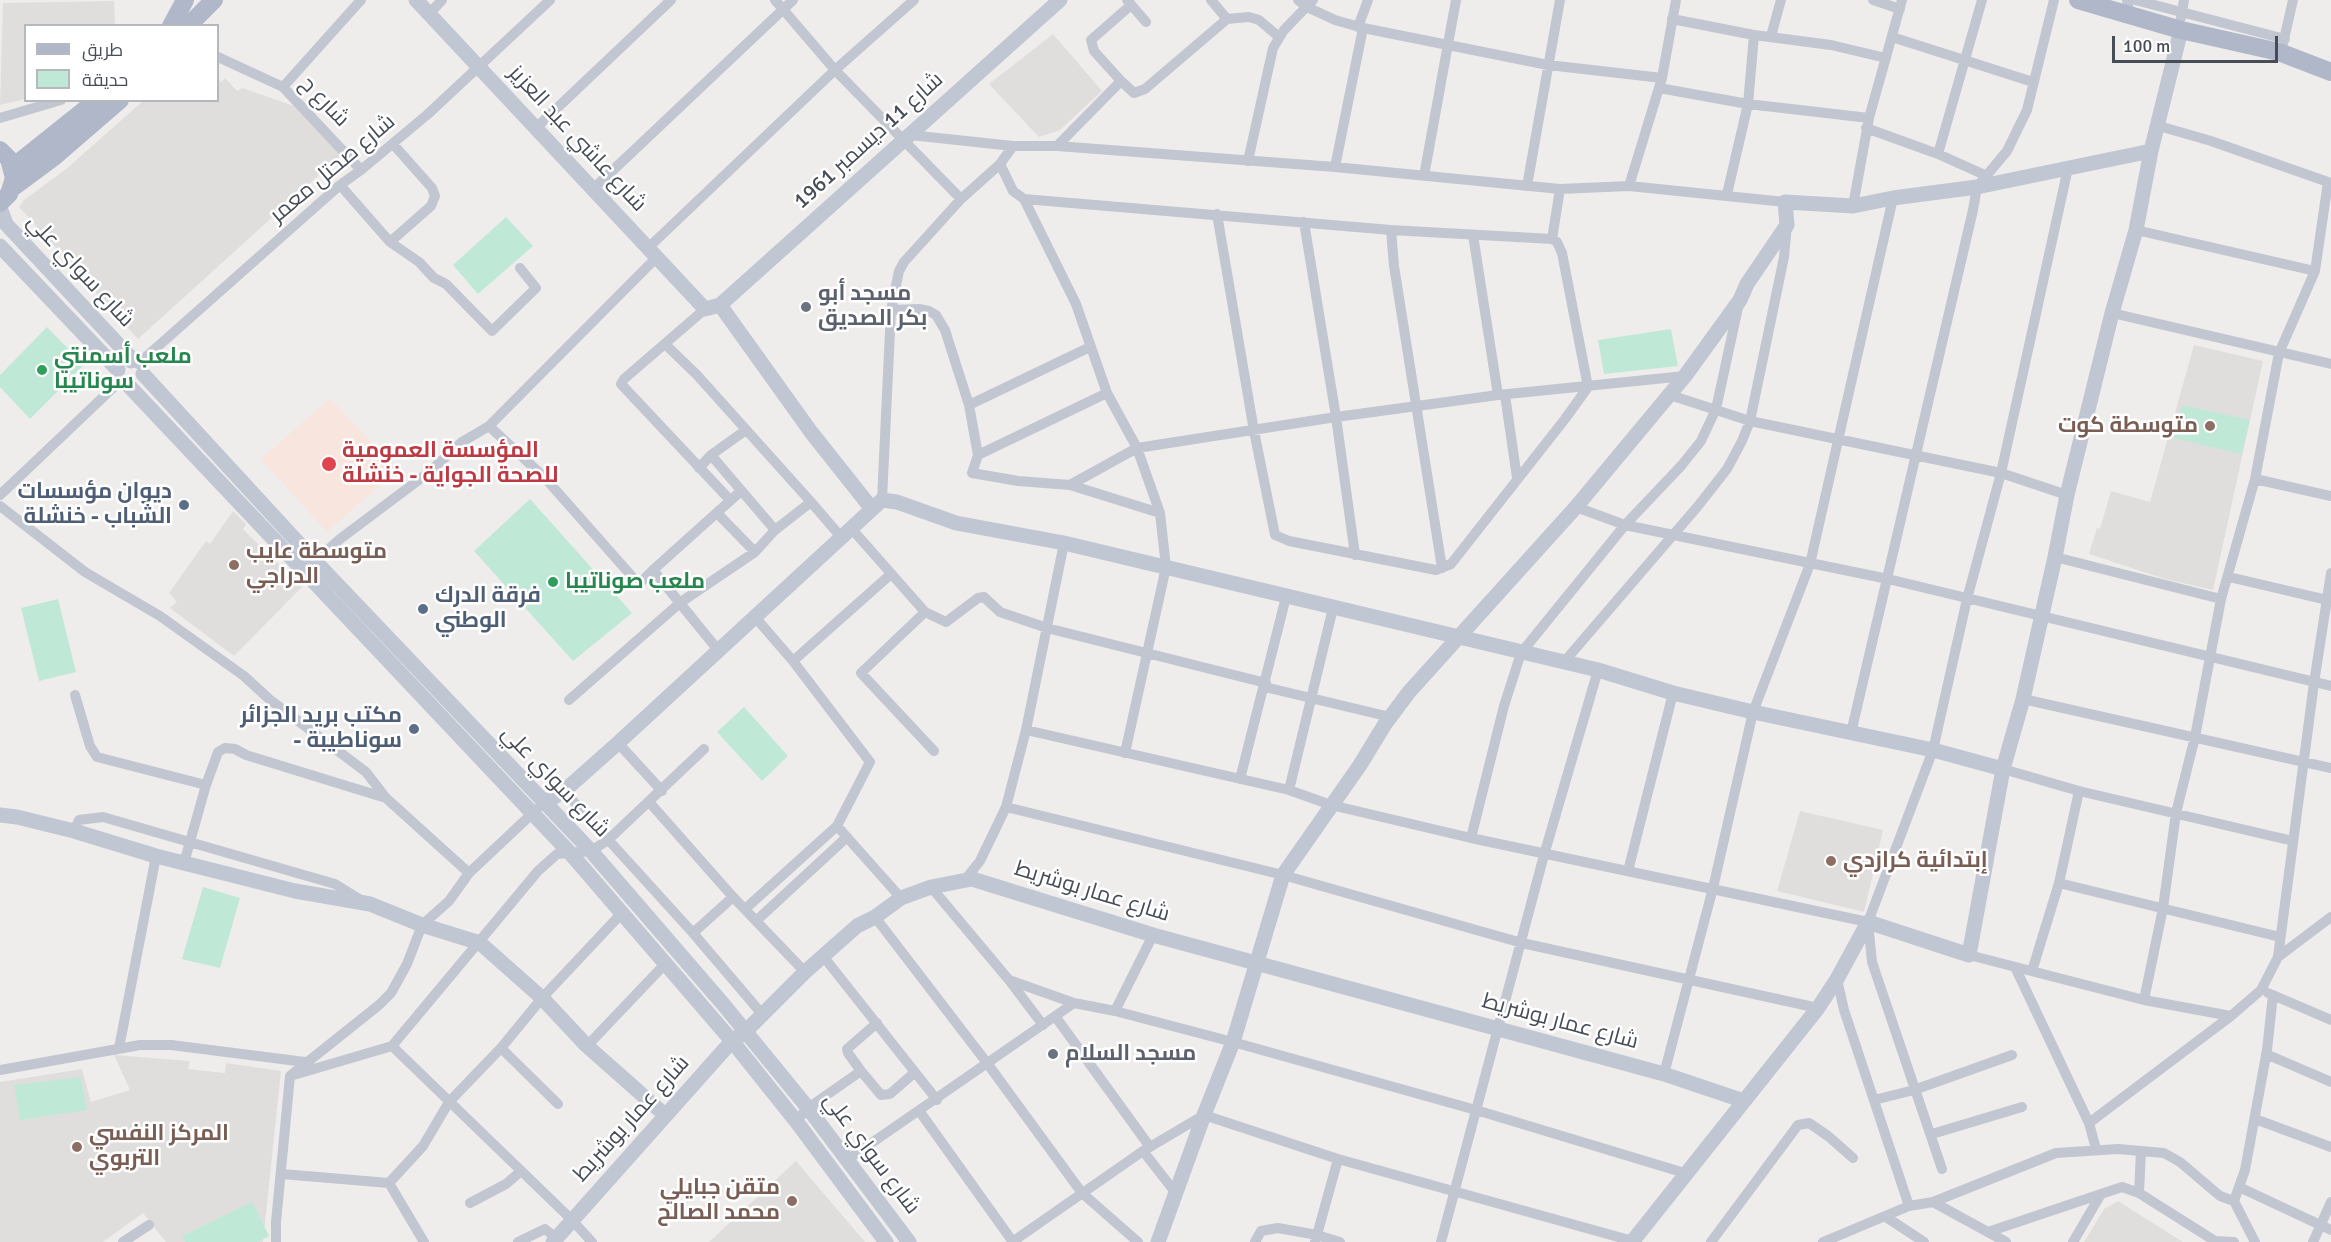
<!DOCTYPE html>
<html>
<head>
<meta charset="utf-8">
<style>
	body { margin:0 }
	#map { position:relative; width:2331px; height:1242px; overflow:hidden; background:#efedec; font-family:Signika,Cairo,sans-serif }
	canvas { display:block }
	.legend { position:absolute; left:24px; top:24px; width:195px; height:78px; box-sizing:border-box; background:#fff; border:2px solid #b5b8bc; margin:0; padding:8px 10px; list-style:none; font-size:18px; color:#474d57 }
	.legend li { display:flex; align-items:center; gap:12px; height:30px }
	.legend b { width:30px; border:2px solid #b5b8bc }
	.scale { position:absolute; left:2112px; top:36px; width:166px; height:27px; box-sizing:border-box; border:3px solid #474d57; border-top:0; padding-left:8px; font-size:18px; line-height:21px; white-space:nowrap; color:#474d57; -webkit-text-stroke:4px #fff; paint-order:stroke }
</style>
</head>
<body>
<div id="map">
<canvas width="2331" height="1242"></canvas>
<ul class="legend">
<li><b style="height:8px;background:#afb7c9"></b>طريق</li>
<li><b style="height:16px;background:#bfe9d6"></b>حديقة</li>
</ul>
<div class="scale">100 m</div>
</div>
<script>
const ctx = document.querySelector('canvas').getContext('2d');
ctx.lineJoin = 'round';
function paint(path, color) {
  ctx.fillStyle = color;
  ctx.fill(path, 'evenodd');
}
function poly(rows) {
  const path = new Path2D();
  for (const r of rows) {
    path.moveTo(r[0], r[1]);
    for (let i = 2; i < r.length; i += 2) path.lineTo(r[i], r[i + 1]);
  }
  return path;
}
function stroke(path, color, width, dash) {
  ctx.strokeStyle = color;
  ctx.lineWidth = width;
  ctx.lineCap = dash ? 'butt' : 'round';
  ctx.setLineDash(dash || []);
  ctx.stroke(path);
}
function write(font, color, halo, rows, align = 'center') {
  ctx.font = font + ' Signika,Cairo,sans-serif';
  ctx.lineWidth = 5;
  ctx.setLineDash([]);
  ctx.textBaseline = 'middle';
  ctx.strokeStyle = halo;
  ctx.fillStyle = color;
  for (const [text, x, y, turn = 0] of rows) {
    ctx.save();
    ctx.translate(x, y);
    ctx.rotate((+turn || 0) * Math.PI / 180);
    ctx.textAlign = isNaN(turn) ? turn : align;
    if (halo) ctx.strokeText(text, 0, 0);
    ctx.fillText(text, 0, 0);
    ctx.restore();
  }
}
paint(poly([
	[114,1,115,25,26,26,25,99,0,105,3,3],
	[1053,34,1102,91,1060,130,1039,137,989,84],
	[218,78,221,82,225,78,237,91,242,88,294,106,341,155,138,339,19,207,24,200,65,170,143,101,218,100],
	[2194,345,2263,361,2213,590,2165,579,2089,554,2097,528,2100,529,2111,491,2150,502],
	[233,511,246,524,243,529,302,587,234,656,170,608,177,602,169,593,206,541,210,544],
	[1800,811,1883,830,1864,912,1777,891],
	[114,1055,190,1061,188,1069,225,1073,226,1063,281,1071,263,1242,166,1242,143,1213,103,1242,0,1242,0,1082,82,1069,91,1102,130,1090],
	[796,1161,865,1242,709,1242],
	[2118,1201,2183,1242,2084,1242,2104,1209]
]), '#e0dedd');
paint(poly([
	[330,398,397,470,327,532,261,459]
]), '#f7e5de');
paint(poly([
	[506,217,533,246,478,294,453,265],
	[47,327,84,365,30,419,0,387,0,375],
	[1671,329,1678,366,1604,374,1598,340],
	[2182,405,2250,420,2241,454,2173,438],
	[530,499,632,613,573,661,474,551],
	[58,599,76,672,39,681,21,608],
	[744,707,788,756,762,781,717,732],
	[203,887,240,898,220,968,182,959],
	[81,1077,87,1110,20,1120,14,1085],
	[252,1202,269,1236,258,1242,185,1242,182,1236]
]), '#bfe9d6');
stroke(poly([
	[775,0,835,70,961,199],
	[1127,0,1146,22],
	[1211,0,1227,19],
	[1298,0,1307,7,1335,20,1363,28,1548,65,1662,78],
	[1873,0,1900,9],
	[2127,0,2130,16],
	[2135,0,2285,39],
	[1131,5,1091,40,1094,51,1121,81,1134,93,1145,89,1227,19,1249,17,1259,20,1279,37],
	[430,13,442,0],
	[2181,18,2184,0],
	[1672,19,1754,35,1831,45,1886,58],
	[1358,27,1368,0],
	[1771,36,1781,0],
	[1892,37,2033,82],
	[2283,44,2293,0],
	[218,57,283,87,361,170],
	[283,87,361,0],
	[1659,88,1748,104,1869,118],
	[0,118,61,100],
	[2159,126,2211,141,2331,183],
	[537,127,671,0],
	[1866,128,1938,154,1987,176],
	[910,135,1013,146,1057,146,1335,167,1560,189,1629,186,1785,202],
	[1013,146,1000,164,1013,191,1024,199,1076,304,1107,393,1137,448,1160,513,1166,567,1125,753],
	[1057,146,1121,81],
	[1938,154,1982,0],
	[1248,161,1273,48,1284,30,1313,0],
	[1335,167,1363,28],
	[1424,176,1456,0],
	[340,185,390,242,419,262,434,278,446,284,492,331,536,288,520,268],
	[1527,186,1560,0],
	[1629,186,1662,78,1676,0],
	[592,190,793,0],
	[1727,194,1748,104,1754,35],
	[1024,199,1391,230,1552,239],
	[1853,206,1869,118,1902,0],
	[1217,214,1254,431,1275,535,1289,541,1436,570,1451,564,1565,419,1588,387,1562,253,1557,242,1552,239,1560,189],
	[1304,222,1336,417,1355,555],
	[1391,230,1394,266,1442,568],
	[2136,230,2315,271],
	[1473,235,1498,395],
	[390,242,431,206,435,196,432,188,393,144],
	[647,249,835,70,914,0],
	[705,309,624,379,621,384,730,500],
	[891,310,919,309,929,311,936,315,945,330,969,405,978,455,972,473,1018,481,1070,485,1137,448,1336,417,1498,395,1685,376],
	[2112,313,2331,364],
	[138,364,340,185,361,170,428,114,550,0],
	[1505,395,1517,478],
	[1670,395,1750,421,2001,473,2067,495],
	[969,405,1090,347],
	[489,426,545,478,636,581,642,581,653,570],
	[711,455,775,530],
	[978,455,1107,393],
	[699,468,711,455,746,430],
	[2255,479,2331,496],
	[1070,485,1160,513],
	[0,495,120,381],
	[882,500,891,310,899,271,904,262,961,199,1000,164],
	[811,502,841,537],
	[0,506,85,572,160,616,244,676,269,699,366,772,386,798,469,873],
	[1576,507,1625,525,1888,579,2331,686],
	[717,513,755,552],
	[851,528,925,612,861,673,934,751],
	[2055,557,2221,599],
	[311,565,340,539,428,473,462,442,489,426,656,258],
	[2229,577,2331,601],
	[925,612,946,622,978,598,984,597,1000,612,1047,628,1266,683],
	[755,617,793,661,870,762,837,826,901,898],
	[718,650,653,570,741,491],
	[793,661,891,574],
	[1564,662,1698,506,1727,469,1742,441,1750,421,1784,257,1787,225],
	[1265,687,1390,717],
	[75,695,90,746,97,757,206,785],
	[2023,699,2331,768],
	[569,700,681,602,755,552,775,530,811,502,697,375,665,344],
	[1026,730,1289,790,1331,805,1471,838,1868,922],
	[1851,733,1973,210,1977,187,2007,151,2027,110,2054,0],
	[618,743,662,791],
	[2003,769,2079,791,2293,841],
	[1240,779,1286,597],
	[1289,790,1333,608],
	[564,791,693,933,762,1014],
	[650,803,733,897,805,972],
	[1006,807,1283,875,1522,943,1818,1008],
	[74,831,79,820,103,817,335,884,359,899],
	[1471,838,1504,706,1521,653,1625,525,1681,466,1701,441,1716,409,1739,303],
	[184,863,206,785,218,752,225,748,235,749,246,755,386,798],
	[1628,871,1673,693],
	[964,881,980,861,1006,807,1026,730,1064,543],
	[2059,883,2280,937],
	[931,887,1009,980,1074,1003,1115,1011,1233,1042,1476,1110,1688,1174],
	[745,909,837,826],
	[875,917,987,1063,1082,1193,1138,1242],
	[756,921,847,837],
	[693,933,733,897],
	[1969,955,2144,1000,2231,1016,2261,990,2278,957,2331,917],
	[823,956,937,1100],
	[2278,957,2314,683,2331,573],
	[2015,967,2089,1123,2231,1016],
	[2032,971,2059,883,2079,791],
	[1837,979,1844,1010,1909,1206],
	[1009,980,1043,1025],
	[2268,993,2331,1020],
	[2144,1000,2163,908,2176,813,2195,737,2221,599,2255,479,2279,353,2315,271,2328,182],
	[1115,1011,1153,935],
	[1055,1016,1150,1147],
	[392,1046,571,1219,592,1242],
	[587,1046,665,964],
	[119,1048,156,856],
	[501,1048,558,1104],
	[2266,1054,2331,1082],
	[0,1070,140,1045,171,1045,305,1062],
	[861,1071,848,1053,847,1049,877,1023],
	[1664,1074,1713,888,1753,712,1810,564,1893,198],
	[290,1076,392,1046,538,871,557,854,591,851,608,840,704,749],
	[1874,1100,1914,1090,2012,1055],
	[920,1112,1013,1242],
	[2255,1119,2331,1147],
	[796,1121,808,1108,861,1071,881,1095,890,1094,914,1073],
	[2089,1123,2096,1149],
	[1932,1134,2022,1107],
	[1143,1151,1175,1192],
	[847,1160,1074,1003],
	[1942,1169,1872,962,1868,922,1933,750,1967,599,2001,473,2068,168],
	[282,1174,389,1183,423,1146,449,1102,501,1048,542,998,621,914],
	[389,1183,424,1242],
	[2239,1187,2331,1230],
	[2139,1193,2141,1151],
	[2234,1201,2245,1170,2267,1050,2273,995],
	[1933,1202,2006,1242],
	[470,1203,506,1184,521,1171],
	[1886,1217,1924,1242],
	[1988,1232,2101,1194],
	[123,1242,149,1225],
	[276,1242,276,1222,290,1076,379,1005,391,993,407,964,422,925,449,901,469,873,537,809],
	[518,1242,545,1229,556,1238],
	[1012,1242,1143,1151,1204,1115,1338,1159,1633,1241],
	[1255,1242,1261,1231,1278,1228,1317,1235,1340,1242],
	[1315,1242,1338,1159],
	[1441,1242,1544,855,1598,670],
	[1711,1242,1798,1125,1809,1123,1828,1136,1853,1158],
	[1823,1242,1909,1206,1933,1202,2056,1153,2118,1149,2164,1153,2180,1162,2220,1196,2234,1201,2255,1242],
	[2073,1242,2101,1194,2122,1187,2139,1193,2215,1241,2234,1242],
	[2313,1242,2331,1202]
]), '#c1c6d0', 10);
stroke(poly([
	[416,0,705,309,720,305,1060,0],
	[0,208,6,224,131,358,131,361],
	[0,246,118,370],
	[720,305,811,432,872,509],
	[143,374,315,561,591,851,723,1004,808,1108,909,1242],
	[129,386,571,854,732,1041,796,1121,886,1242],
	[544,803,564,791,618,743,882,500,897,502,956,523,1064,543,1598,670,1673,693,1753,712,1933,750,2003,769],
	[0,815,17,817,74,831,156,856,295,891,370,904,422,925,480,943,542,998,587,1046,665,1115],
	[553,1242,732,1041,745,1032,805,972,857,926,875,917,901,898,931,887,972,879,1153,935,1664,1074,1744,1101],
	[1158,1242,1204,1115,1233,1042,1283,875,1360,765,1385,724,1409,692,1576,507,1685,376,1740,300,1747,284,1787,225,1785,202,1853,206,1893,198,1977,187,2151,151],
	[1632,1242,1818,1008,1837,979,1868,922,1969,955,2003,769,2023,699,2055,557,2067,495,2112,313,2136,230,2151,151,2181,30]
]), '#c1c6d3', 15);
stroke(poly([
	[2078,0,2181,30,2279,52,2331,72],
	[171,26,185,0],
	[188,26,214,0],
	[0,150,9,159,14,178,9,194,0,203],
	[13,167,97,100],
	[12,188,54,157,120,100]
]), '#afb7c9', 18);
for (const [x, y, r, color] of [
	[806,307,6,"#6b7280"],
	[42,370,6,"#2e9e5b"],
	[2210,426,6,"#8d6e63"],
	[329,464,8,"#e0444e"],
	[184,505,6,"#5c6f8a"],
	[234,565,6,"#8d6e63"],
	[553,582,6,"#2e9e5b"],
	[423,609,6,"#5c6f8a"],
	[414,729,6,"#5c6f8a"],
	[1831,861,6,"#8d6e63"],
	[1053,1054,6,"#6b7280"],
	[77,1147,6,"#8d6e63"],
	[792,1201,6,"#8d6e63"]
]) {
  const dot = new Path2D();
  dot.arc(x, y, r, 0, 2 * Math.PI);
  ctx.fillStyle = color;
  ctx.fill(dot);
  stroke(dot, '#fff', 2);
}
write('22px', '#474d57', '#fff', [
	["شارع ح",324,102,46],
	["شارع عاشي عبد العزيز",577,139,47],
	["شارع 11 ديسمبر 1961",869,141,-42],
	["شارع صحتل معمر",333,169,-40],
	["شارع سواي علي",80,271,47],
	["شارع سواي علي",555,782,46],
	["شارع عمار بوشريط",1092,892,17],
	["شارع عمار بوشريط",1560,1022,15],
	["شارع عمار بوشريط",632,1119,-48],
	["شارع سواي علي",871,1154,53]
]);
write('bold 22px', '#5b616d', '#fff', [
	["مسجد أبو",818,294],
	["بكر الصديق",818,319],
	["مسجد السلام",1065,1054]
], 'left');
write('bold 22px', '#27864d', '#fff', [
	["ملعب أسمنتي",54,357],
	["سوناتيبا",54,382],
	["ملعب صوناتيبا",565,582]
], 'left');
write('bold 22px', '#785e54', '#fff', [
	["متوسطة كوت",2198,426,"right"],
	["متوسطة عايب",246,552],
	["الدراجي",246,577],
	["إبتدائية كرازدي",1843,861],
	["المركز النفسي",89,1134],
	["التربوي",89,1159],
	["متقن جبايلي",780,1188,"right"],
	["محمد الصالح",780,1213,"right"]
], 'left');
write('bold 22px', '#be3a42', '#fff', [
	["المؤسسة العمومية",342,451],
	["للصحة الجواية - خنشلة",342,476]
], 'left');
write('bold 22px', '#4e5e75', '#fff', [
	["ديوان مؤسسات",172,492],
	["الشباب - خنشلة",172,517],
	["فرقة الدرك",435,596,"left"],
	["الوطني",435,621,"left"],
	["مكتب بريد الجزائر",402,716],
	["- سوناطيبة",402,741]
], 'right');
</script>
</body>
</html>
